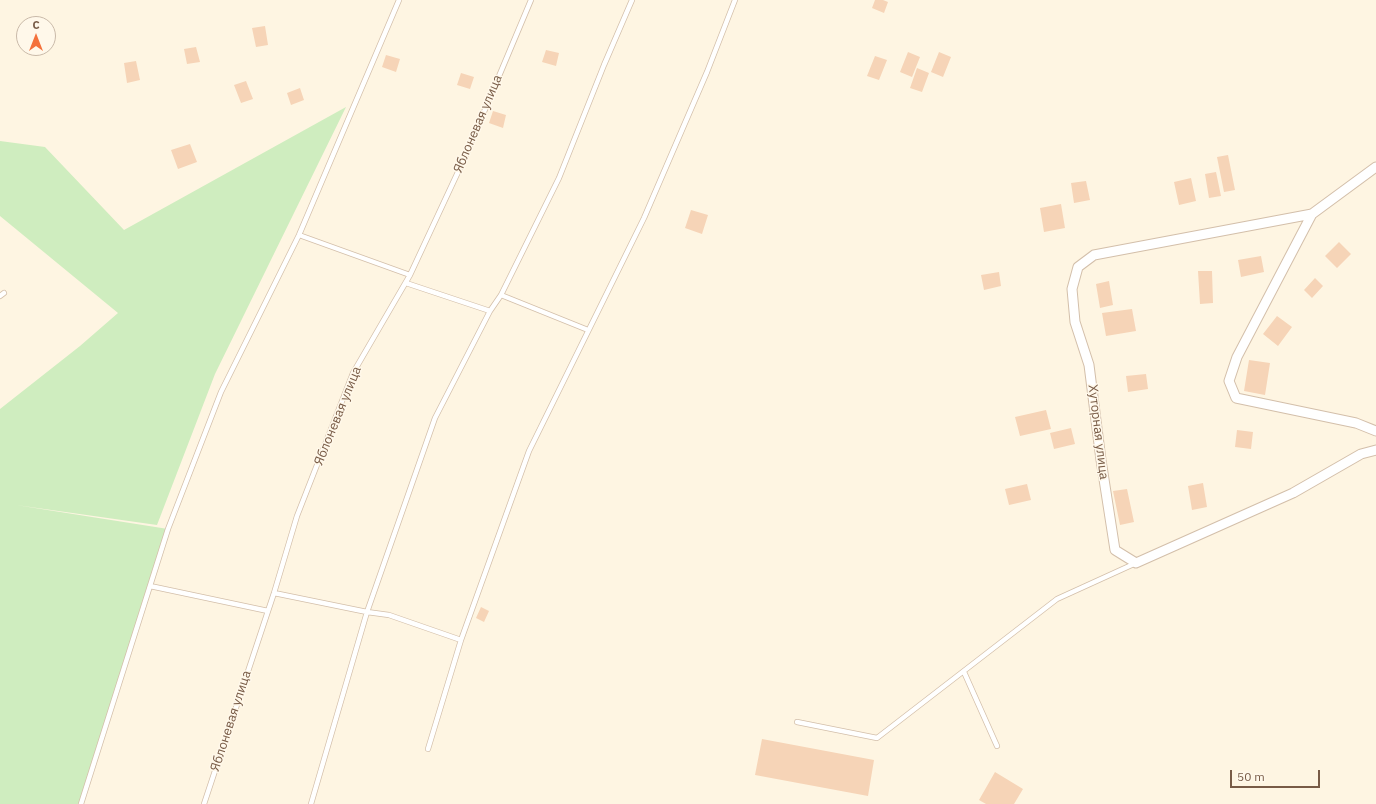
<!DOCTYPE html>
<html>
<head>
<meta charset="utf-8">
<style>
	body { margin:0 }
	#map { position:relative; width:1376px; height:804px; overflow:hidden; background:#fef5e2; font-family:"IBM Plex Sans",sans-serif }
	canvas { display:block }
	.north { position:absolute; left:16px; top:16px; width:40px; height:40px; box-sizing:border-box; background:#fff8ea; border:1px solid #c9b9a8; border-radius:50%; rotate:0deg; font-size:11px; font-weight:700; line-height:16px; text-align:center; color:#785b46 }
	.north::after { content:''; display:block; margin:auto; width:14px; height:18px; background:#f4713b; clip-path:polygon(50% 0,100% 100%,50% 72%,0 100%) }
	.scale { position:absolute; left:1230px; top:770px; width:90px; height:18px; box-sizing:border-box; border:2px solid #785b46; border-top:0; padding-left:5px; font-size:12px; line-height:14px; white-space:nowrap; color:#785b46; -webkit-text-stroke:3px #fff8ea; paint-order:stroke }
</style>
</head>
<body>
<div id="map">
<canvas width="1376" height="804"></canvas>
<div class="north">С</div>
<div class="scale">50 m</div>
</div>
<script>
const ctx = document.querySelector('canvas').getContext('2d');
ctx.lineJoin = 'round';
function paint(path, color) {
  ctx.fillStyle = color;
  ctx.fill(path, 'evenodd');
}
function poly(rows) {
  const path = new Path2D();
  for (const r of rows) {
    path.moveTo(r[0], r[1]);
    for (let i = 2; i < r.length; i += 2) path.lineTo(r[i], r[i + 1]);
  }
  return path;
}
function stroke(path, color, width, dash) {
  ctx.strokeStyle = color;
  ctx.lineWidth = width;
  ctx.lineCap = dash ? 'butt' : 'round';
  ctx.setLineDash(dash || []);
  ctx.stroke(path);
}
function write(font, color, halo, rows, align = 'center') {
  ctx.font = font + ' "IBM Plex Sans",sans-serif';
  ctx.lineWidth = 3;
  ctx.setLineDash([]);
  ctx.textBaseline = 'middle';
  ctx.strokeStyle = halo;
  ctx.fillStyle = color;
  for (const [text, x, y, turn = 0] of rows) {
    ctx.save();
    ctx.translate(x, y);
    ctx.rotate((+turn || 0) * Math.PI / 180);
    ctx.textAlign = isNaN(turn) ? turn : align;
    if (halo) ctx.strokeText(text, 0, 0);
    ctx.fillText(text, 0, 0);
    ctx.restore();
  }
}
paint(poly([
	[346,107,215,374,157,525,16,505,168,529,81,804,0,804,0,409,80,346,118,313,0,216,0,141,45,147,124,230]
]), '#cfedbf');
paint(poly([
	[875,0,883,0,888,2,884,13,872,8],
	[265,26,268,45,256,47,252,28],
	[196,47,200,62,187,64,184,49],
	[546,50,559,53,556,66,542,62],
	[908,52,920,57,912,77,900,72],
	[939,52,951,57,943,77,931,72],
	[386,55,400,59,396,72,382,67],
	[875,56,887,60,879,80,867,76],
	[136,61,140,80,127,83,124,63],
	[917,68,929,73,922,92,910,88],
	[461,73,474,77,470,89,457,85],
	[246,81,253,99,241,103,234,85],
	[300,88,304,100,291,105,287,93],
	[493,111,506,115,503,128,489,123],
	[190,144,197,162,178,169,171,150],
	[1228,155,1235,190,1224,192,1217,157],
	[1216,172,1221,196,1209,198,1205,174],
	[1191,178,1196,201,1179,205,1174,182],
	[1086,181,1090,200,1074,203,1071,183],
	[1061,204,1065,228,1044,232,1040,208],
	[691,210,708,215,702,234,685,228],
	[1339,242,1351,254,1337,268,1325,256],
	[1261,256,1264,272,1241,277,1238,260],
	[1198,271,1212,271,1213,303,1200,304],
	[999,272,1001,286,984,290,981,275],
	[1315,278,1323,286,1312,298,1304,290],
	[1109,281,1113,305,1100,308,1096,284],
	[1132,309,1136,331,1106,336,1102,313],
	[1277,316,1292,327,1278,346,1263,334],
	[1249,360,1270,363,1265,395,1244,391],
	[1146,374,1148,389,1128,392,1126,376],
	[1046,410,1051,429,1020,436,1015,417],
	[1071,428,1075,444,1054,449,1050,433],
	[1237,430,1253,432,1251,449,1235,447],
	[1203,483,1207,507,1192,510,1188,486],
	[1027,484,1031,500,1009,505,1005,489],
	[1127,489,1134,522,1120,525,1113,491],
	[481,607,489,611,484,622,476,618],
	[762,739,874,760,868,796,755,775],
	[995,772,1023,789,1014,804,986,804,979,800]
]), '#f6d4b7');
const lane = poly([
	[299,235,410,275],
	[406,283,490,311],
	[501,295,588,330],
	[0,296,4,293],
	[150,586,268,611],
	[274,593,367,612,389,615,461,640],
	[964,672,997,746],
	[797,722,877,738,1057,599,1136,563],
	[428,749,461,640,529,451,644,218,707,72,735,0],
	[81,804,168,529,221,392,299,235,399,0],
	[204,804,274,593,297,516,353,373,410,275,465,157,531,0],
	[311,804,367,612,435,418,490,311,501,295,559,178,604,65,632,0]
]);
const street = poly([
	[1376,167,1312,214,1237,357,1229,381,1236,398,1356,423,1376,431],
	[1312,214,1094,255,1078,267,1072,289,1075,322,1089,365,1101,460,1115,550,1136,563,1293,493,1361,454,1376,450]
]);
stroke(lane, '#d3bfaa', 6);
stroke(street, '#d3bfaa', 11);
stroke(lane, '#fff', 4.5);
stroke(street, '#fff', 9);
write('13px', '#785b46', '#fff8ea', [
	["Яблоневая улица",478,124,-67],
	["Яблоневая улица",338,416,-68],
	["Хуторная улица",1098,432,83],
	["Яблоневая улица",231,721,-72]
]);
</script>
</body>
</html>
